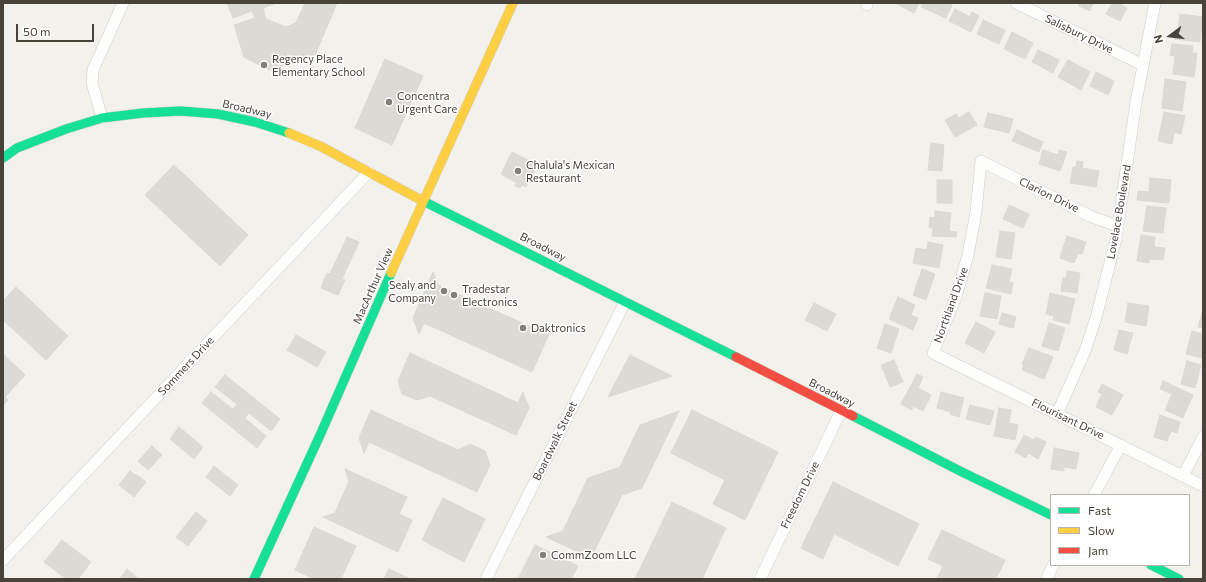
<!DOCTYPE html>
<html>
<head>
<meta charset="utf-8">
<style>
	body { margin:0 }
	#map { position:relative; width:1206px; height:582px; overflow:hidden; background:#f2f1ec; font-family:Commissioner,sans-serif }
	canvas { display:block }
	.frame { position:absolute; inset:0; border:4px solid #484338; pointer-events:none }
	.legend { position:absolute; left:1050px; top:494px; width:140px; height:72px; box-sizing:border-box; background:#fff; border:1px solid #b6b4af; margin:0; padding:5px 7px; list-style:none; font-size:12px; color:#484338 }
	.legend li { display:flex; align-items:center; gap:8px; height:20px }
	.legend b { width:20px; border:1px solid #b6b4af }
	.north { position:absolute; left:1150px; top:16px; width:40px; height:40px; -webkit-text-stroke:3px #fff; paint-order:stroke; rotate:255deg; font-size:11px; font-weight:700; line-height:16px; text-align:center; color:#484338 }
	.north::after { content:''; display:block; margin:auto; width:14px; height:18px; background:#484338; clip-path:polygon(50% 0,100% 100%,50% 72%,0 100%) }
	.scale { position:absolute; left:16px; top:24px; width:78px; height:18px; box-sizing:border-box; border:2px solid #484338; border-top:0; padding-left:5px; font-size:12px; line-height:14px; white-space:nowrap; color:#484338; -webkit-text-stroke:3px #fff; paint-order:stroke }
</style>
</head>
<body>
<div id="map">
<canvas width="1206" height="582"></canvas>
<div class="frame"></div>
<ul class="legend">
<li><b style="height:5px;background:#16e098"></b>Fast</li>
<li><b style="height:5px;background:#ffcf43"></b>Slow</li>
<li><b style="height:5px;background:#f24e42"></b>Jam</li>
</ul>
<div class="north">N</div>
<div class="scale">50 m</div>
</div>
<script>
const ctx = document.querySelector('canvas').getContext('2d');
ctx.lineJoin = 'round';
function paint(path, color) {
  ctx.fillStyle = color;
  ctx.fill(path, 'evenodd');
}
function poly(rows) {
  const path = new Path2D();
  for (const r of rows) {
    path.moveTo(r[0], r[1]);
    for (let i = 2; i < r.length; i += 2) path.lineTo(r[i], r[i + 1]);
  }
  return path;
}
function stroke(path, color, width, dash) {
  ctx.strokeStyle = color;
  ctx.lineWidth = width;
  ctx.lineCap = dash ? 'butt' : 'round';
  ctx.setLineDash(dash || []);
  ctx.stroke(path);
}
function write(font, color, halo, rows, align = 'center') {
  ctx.font = font + ' Commissioner,sans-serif';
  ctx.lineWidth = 3;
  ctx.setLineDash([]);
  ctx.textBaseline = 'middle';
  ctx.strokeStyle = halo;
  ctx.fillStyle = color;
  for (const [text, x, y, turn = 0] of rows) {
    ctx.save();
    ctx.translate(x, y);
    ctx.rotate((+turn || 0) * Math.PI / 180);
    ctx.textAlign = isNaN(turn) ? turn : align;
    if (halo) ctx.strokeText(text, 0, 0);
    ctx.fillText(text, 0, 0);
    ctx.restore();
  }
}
const building = poly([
	[227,3,277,3,263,8,266,19,286,27,296,23,305,3,337,3,315,55,269,70,244,57,234,25,255,18,252,11,233,18,227,3],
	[895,3,919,3,914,13,895,3],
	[923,3,948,3,952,5,946,18,921,7,923,3],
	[1080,3,1093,3,1090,11,1079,6,1080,3],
	[1112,3,1119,3,1127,8,1120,21,1106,14,1112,3],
	[955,9,970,17,972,12,979,16,971,32,949,21,955,9],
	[1180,14,1203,17,1200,42,1174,39,1175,30,1178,30,1180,14],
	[983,20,1005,30,999,44,977,34,983,20],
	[1012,32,1033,43,1025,59,1004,49,1012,32],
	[1172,44,1193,46,1192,53,1197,53,1194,77,1173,74,1175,56,1170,55,1172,44],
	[1038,50,1059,60,1053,73,1032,62,1038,50],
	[385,59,423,76,392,145,355,128,385,59],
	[1068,60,1090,72,1081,90,1058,77,1068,60],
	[1096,72,1114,81,1108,95,1090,86,1096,72],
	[1165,79,1186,82,1182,111,1162,108,1165,79],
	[969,112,977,125,955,137,945,120,956,114,959,118,969,112],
	[1164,112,1185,116,1181,134,1174,132,1172,144,1158,141,1164,112],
	[988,113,1013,119,1009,133,984,127,988,113],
	[1017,130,1043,142,1039,152,1012,141,1017,130],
	[931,143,944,145,942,171,928,170,931,143],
	[1043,150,1058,155,1059,150,1067,152,1060,171,1039,164,1043,150],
	[512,152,534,163,534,167,536,168,526,187,522,185,520,188,515,186,517,183,501,174,512,152],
	[1077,161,1083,162,1082,168,1099,171,1096,187,1070,183,1073,167,1076,167,1077,161],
	[174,165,248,235,220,266,145,195,174,165],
	[1150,178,1171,180,1169,203,1137,200,1138,191,1149,192,1150,178],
	[937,180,952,180,952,203,937,203,937,180],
	[1009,205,1029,214,1023,228,1003,219,1009,205],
	[1147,206,1166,208,1163,233,1143,231,1147,206],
	[935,211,951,213,949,231,957,232,956,237,932,236,933,228,929,227,930,217,935,218,935,211],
	[1000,231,1015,233,1011,259,996,257,1000,231],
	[1141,235,1155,237,1154,247,1165,248,1163,260,1149,259,1149,263,1137,261,1141,235],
	[1067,236,1086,242,1082,254,1078,253,1074,263,1060,258,1067,236],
	[347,237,359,242,342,279,345,280,338,295,321,288,327,273,330,274,347,237],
	[928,242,943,245,939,268,913,263,916,248,927,250,928,242],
	[992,265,1012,269,1009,282,1013,283,1011,294,986,288,992,265],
	[922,269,935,274,926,300,913,295,922,269],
	[1067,271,1080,273,1077,293,1061,291,1063,278,1066,279,1067,271],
	[433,272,438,285,540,331,552,327,532,372,424,323,419,334,413,318,433,272],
	[16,287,68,336,46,360,3,320,3,301,16,287],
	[985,293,1001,296,997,319,980,316,985,293],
	[1050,293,1075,299,1069,324,1053,320,1054,316,1046,314,1050,293],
	[898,297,915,305,911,315,918,318,913,330,889,319,898,297],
	[814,303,836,314,827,331,805,320,814,303],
	[1128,303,1149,306,1146,326,1125,322,1128,303],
	[1203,309,1203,328,1198,327,1203,309],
	[1002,313,1016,317,1013,328,999,324,1002,313],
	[976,322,995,332,984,353,965,343,976,322],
	[1049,323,1065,328,1058,351,1042,346,1049,323],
	[885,324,899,329,891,353,877,348,885,324],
	[1119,330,1133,333,1127,354,1114,350,1119,330],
	[1192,331,1203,334,1203,358,1186,354,1192,331],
	[296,335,326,352,317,367,287,350,296,335],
	[1029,348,1053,357,1044,379,1022,370,1024,365,1022,364,1029,348],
	[410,353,518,403,523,392,529,408,516,435,430,396,417,400,402,394,398,381,410,353],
	[3,354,25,375,5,397,8,400,3,405,3,354],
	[630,355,672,376,608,397,630,355],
	[894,360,903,382,890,387,881,365,894,360],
	[1187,361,1201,365,1195,388,1181,384,1187,361],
	[917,374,923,377,918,388,931,395,923,411,913,406,912,410,901,404,917,374],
	[225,375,280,419,271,431,249,413,245,418,266,436,257,448,202,403,211,392,233,409,237,404,215,387,225,375],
	[1163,381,1193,395,1183,418,1165,410,1172,394,1160,389,1163,381],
	[1102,384,1123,395,1112,415,1096,407,1102,394,1098,392,1102,384],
	[941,392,964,398,959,417,950,414,951,412,937,408,941,392],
	[970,405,994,411,990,425,966,419,970,405],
	[999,408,1011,410,1009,423,1018,425,1015,440,994,436,999,408],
	[371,410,458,450,470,444,485,451,490,465,477,492,369,442,364,453,359,438,371,410],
	[692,410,778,452,745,520,713,504,725,480,671,453,692,410],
	[679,411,642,488,622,495,591,558,546,537,563,531,588,478,620,467,640,425,679,411],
	[1160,415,1180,422,1177,433,1171,431,1167,441,1154,437,1160,415],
	[179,427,203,447,194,459,170,439,179,427],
	[1024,435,1034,440,1036,437,1046,442,1038,459,1028,453,1026,458,1015,452,1024,435],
	[152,446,162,455,148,470,138,461,152,446],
	[1054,448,1079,453,1076,469,1064,467,1064,471,1051,469,1054,448],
	[214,466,238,485,230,496,206,477,214,466],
	[345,469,407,497,399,514,412,520,398,552,323,517,335,513,349,481,345,469],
	[130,471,135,475,136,474,146,482,134,497,119,485,130,471],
	[833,482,919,524,898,566,834,534,823,559,801,548,833,482],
	[443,498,485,519,464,562,422,540,443,498],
	[672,502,726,528,702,579,635,579,672,502],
	[196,512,207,521,188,546,176,537,196,512],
	[314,527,356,546,341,579,314,579,295,570,314,527],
	[942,530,1005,560,996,579,937,579,943,566,928,559,942,530],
	[62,540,91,562,78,579,66,579,44,562,62,540],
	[535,545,578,566,571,579,518,579,535,545],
	[127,569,139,579,120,579,127,569],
	[389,569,410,579,384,579,389,569]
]);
paint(building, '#dbdad5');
stroke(building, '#dad8d2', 1);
const street = poly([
	[1016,3,1143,65],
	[867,5,867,3],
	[102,118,92,83,93,70,123,3],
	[1118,226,1092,217,981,161,976,212,968,255,956,297,933,353,1203,486],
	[1057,414,1085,351,1096,318,1116,239,1136,102,1155,3],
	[1183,476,1203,437],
	[1094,495,1121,445],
	[3,560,369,172],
	[486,579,625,302],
	[760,579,841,411],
	[1047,579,1053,565]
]);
const fast = poly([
	[3,158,17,148,66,129,102,118,143,113,181,111,218,114,255,122,289,133],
	[421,200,736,357],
	[853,416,962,472,1051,515],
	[1151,565,1179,579],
	[254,579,321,433,391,273]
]);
const slow = poly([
	[289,133,320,146,421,200],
	[391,273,513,3]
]);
const jam = poly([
	[736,357,853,416]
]);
stroke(street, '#d0ceca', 12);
stroke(fast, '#d0cec3', 10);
stroke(slow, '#d0cec3', 10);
stroke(jam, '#d0cec3', 10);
stroke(street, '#fdfdfc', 11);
stroke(fast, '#16e098', 9);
stroke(slow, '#ffcf43', 9);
stroke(jam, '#f24e42', 9);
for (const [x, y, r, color] of [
	[264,65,4,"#848077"],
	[389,102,4,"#848077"],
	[518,171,4,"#848077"],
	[444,291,4,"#848077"],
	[454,295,4,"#848077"],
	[523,328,4,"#848077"],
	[543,555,4,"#848077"]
]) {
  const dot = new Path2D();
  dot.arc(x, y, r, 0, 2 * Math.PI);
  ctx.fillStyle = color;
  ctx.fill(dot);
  stroke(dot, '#fff', 1.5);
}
write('11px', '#484338', '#fff', [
	["Salisbury Drive",1079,34,26],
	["Broadway",247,109,13],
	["Clarion Drive",1049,195,26],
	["Lovelace Boulevard",1119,212,-80],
	["Broadway",543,247,27],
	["MacArthur View",373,286,-66],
	["Northland Drive",951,305,-70],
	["Sommers Drive",186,366,-47],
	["Broadway",832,393,27],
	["Flourisant Drive",1068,419,26],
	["Boardwalk Street",555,441,-64],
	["Freedom Drive",800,495,-64]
]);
write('11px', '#484338', '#fff', [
	["Regency Place",272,59],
	["Elementary School",272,72],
	["Concentra",397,96],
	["Urgent Care",397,109],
	["Chalula's Mexican",526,165],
	["Restaurant",526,178],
	["Sealy and",436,285,"right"],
	["Company",436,298,"right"],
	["Tradestar",462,289],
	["Electronics",462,302],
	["Daktronics",531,328],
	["CommZoom LLC",551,555]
], 'left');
</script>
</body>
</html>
